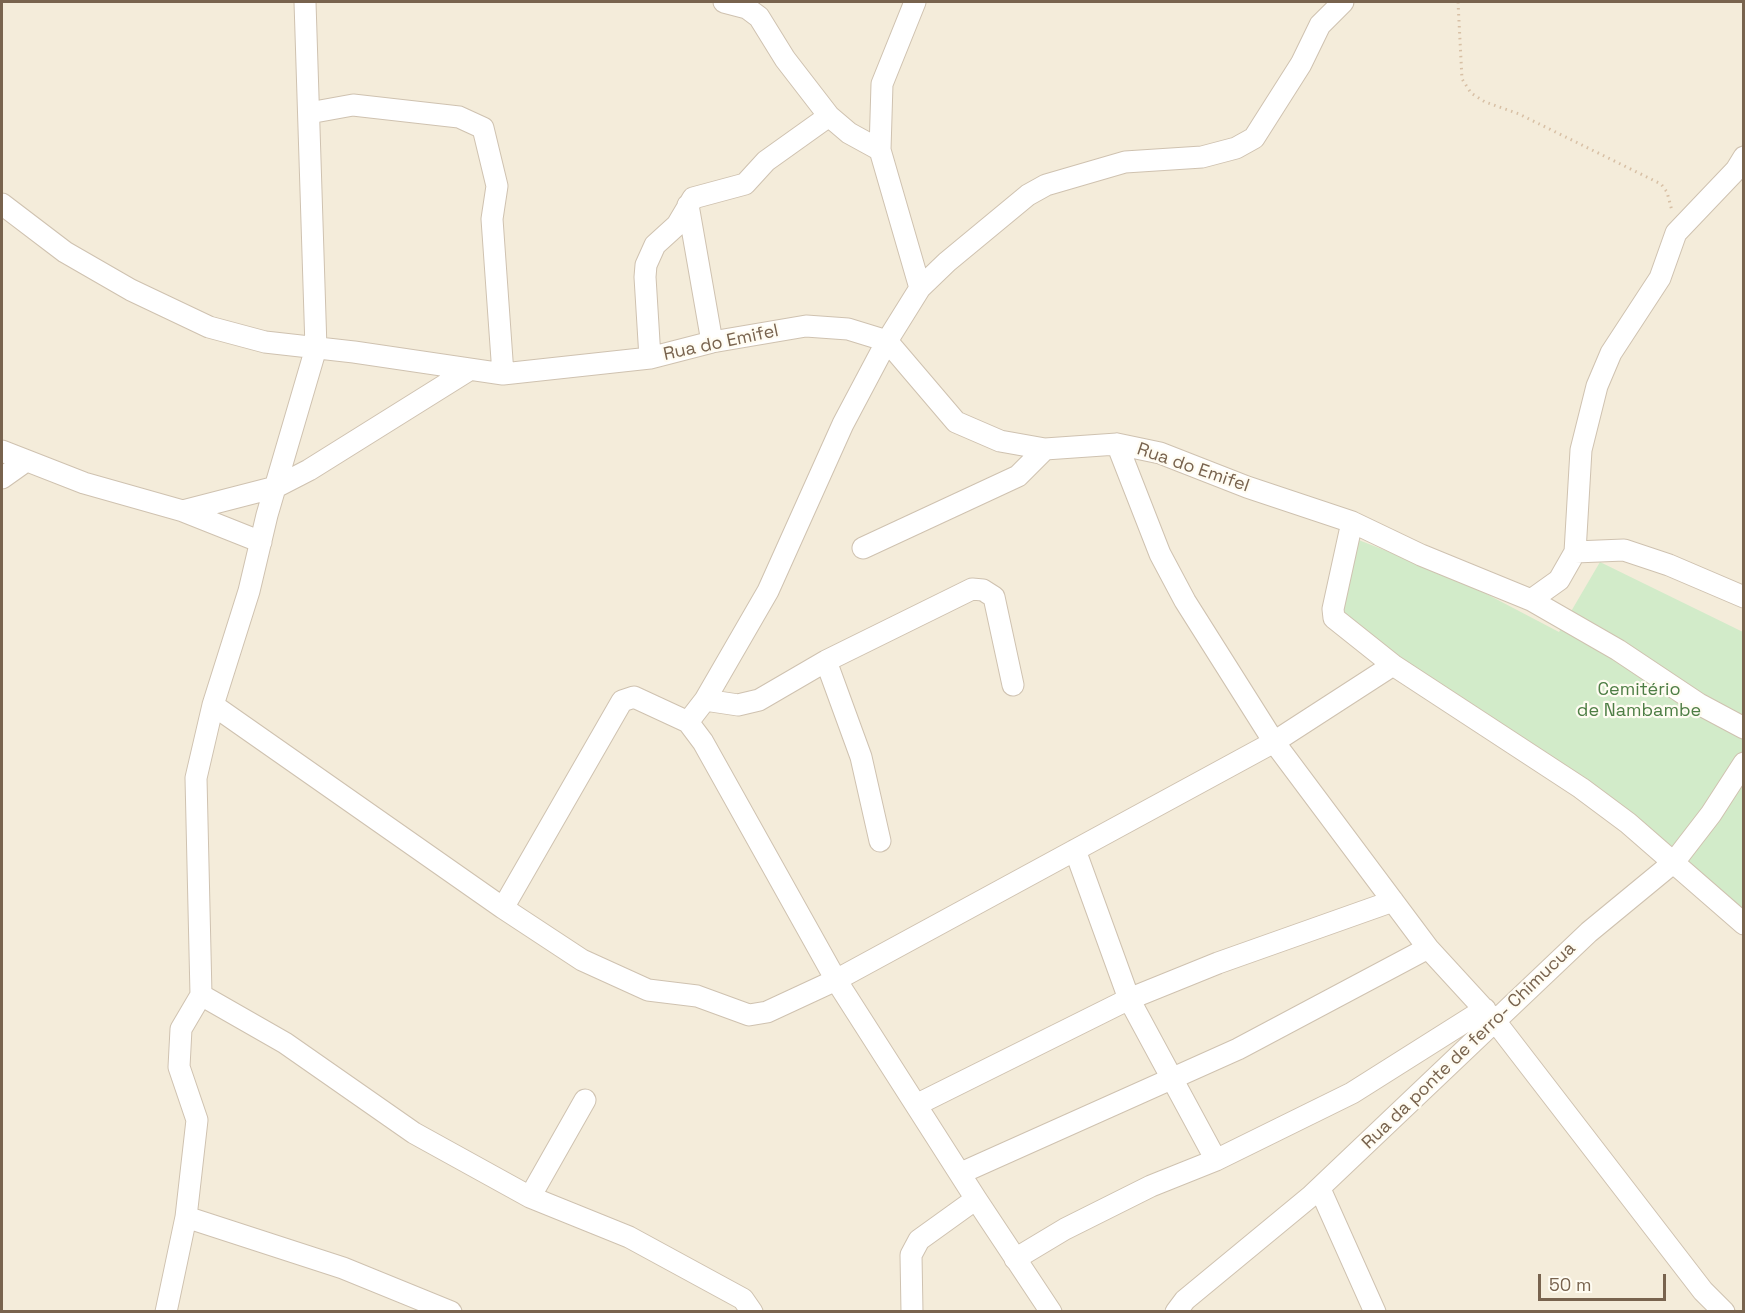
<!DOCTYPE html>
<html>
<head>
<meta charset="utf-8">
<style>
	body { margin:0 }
	#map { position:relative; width:1745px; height:1313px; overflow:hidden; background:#fcf8eb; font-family:"Space Grotesk",sans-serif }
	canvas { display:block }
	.frame { position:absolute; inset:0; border:3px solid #78634e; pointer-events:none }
	.scale { position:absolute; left:1538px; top:1274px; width:128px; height:27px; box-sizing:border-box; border:3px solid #78634e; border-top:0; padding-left:8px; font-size:18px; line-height:21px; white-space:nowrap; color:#78634e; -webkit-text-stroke:4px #fffcf2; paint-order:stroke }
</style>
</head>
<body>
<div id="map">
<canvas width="1745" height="1313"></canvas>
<div class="frame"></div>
<div class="scale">50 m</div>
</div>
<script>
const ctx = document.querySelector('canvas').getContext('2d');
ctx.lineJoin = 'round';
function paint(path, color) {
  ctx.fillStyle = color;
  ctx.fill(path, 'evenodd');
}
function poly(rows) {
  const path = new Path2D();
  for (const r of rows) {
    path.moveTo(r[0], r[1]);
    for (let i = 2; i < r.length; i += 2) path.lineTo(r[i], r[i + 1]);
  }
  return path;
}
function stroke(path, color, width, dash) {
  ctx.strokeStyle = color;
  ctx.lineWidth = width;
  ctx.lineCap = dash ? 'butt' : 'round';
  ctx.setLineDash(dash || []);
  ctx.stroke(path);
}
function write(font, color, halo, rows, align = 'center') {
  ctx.font = font + ' "Space Grotesk",sans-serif';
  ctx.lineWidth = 4.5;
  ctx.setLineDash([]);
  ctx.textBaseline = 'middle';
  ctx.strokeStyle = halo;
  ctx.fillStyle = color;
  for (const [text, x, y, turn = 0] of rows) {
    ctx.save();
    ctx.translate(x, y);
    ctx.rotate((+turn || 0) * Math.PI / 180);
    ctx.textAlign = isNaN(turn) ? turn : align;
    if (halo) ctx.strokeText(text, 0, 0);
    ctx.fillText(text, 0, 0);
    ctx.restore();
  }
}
paint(poly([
	[2,2,1743,2,1743,1311,2,1311]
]), '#f4ecda');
paint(poly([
	[1351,537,1456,578,1559,632,1600,562,1743,632,1743,924,1674,862,1334,618]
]), '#d2ebc9');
const minor = poly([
	[724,2,747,8,759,17,785,59,829,116,849,133,880,150],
	[915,2,882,84,880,150,920,288],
	[309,113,353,105,459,117,483,128,497,186,492,219,503,374],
	[2,204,65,252,131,290,209,327,265,342,354,352,503,374,650,358,712,342,806,326,848,329,887,341,956,422,1000,441,1045,449,1117,444,1160,453,1247,487,1352,522,1421,555,1531,600,1559,580,1575,552,1624,550,1669,565,1744,597],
	[688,205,712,342],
	[650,358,645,277,646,265,655,245,677,225,693,198,745,184,766,161,829,116],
	[1117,444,1160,554,1185,601,1274,742,1428,948,1495,1021,1703,1291,1724,1312],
	[2,451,84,483,183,511,276,487,309,470,469,370],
	[2,478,26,461],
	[183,511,261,542],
	[1352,522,1333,609,1334,618,1393,665,1581,788,1628,823,1744,924],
	[863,548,1018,476,1045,449],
	[1575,552,1581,450,1597,386,1611,353,1660,278,1676,233,1736,170,1744,157],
	[1531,600,1618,650,1699,704,1744,728],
	[826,661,861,757,880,841],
	[705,700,738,705,759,700,826,661,972,589,983,590,994,597,1013,685],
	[213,705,503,908,582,960,648,990,697,996,749,1015,767,1012,836,980,1274,742,1393,665],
	[688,722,705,700,768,591,843,424,887,341,920,288,947,262,1028,195,1046,185,1125,162,1202,157,1236,148,1254,138,1301,64,1320,25,1343,2],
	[1075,850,1129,999,1216,1160],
	[503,908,622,701,634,697,688,722,703,742,836,980,976,1199,1051,1312],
	[201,995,285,1043,414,1133,530,1197,629,1237,743,1299,752,1312],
	[916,1105,1129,999,1218,963,1393,901],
	[961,1173,1238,1049,1428,948],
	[1320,1189,1375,1312],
	[530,1197,585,1100],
	[186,1217,343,1268,451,1312],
	[1015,1259,1065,1229,1151,1186,1216,1160,1352,1093,1485,1009],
	[166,1312,186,1217,197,1120,179,1067,181,1029,201,995,196,778,213,705,249,591,267,515,316,348,305,2],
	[912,1312,911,1255,919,1240,976,1199],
	[1176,1312,1185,1300,1311,1196,1589,932,1674,862,1711,814,1744,763]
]);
stroke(minor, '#cfc2b0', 23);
stroke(poly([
	[1458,2,1462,79,1471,93,1485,102,1519,114,1661,184,1667,192,1672,211]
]), '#d8c0a5', 3, [1.5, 4.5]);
stroke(minor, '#fff', 21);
write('18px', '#78634e', '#fffcf2', [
	["Rua do Emifel",721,343,-12],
	["Rua do Emifel",1193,468,19],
	["Rua da ponte de ferro- Chimucua",1469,1046,-44]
]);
write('18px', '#4e7e45', '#fffcf2', [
	["Cemitério",1639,690],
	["de Nambambe",1639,711]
]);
</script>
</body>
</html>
